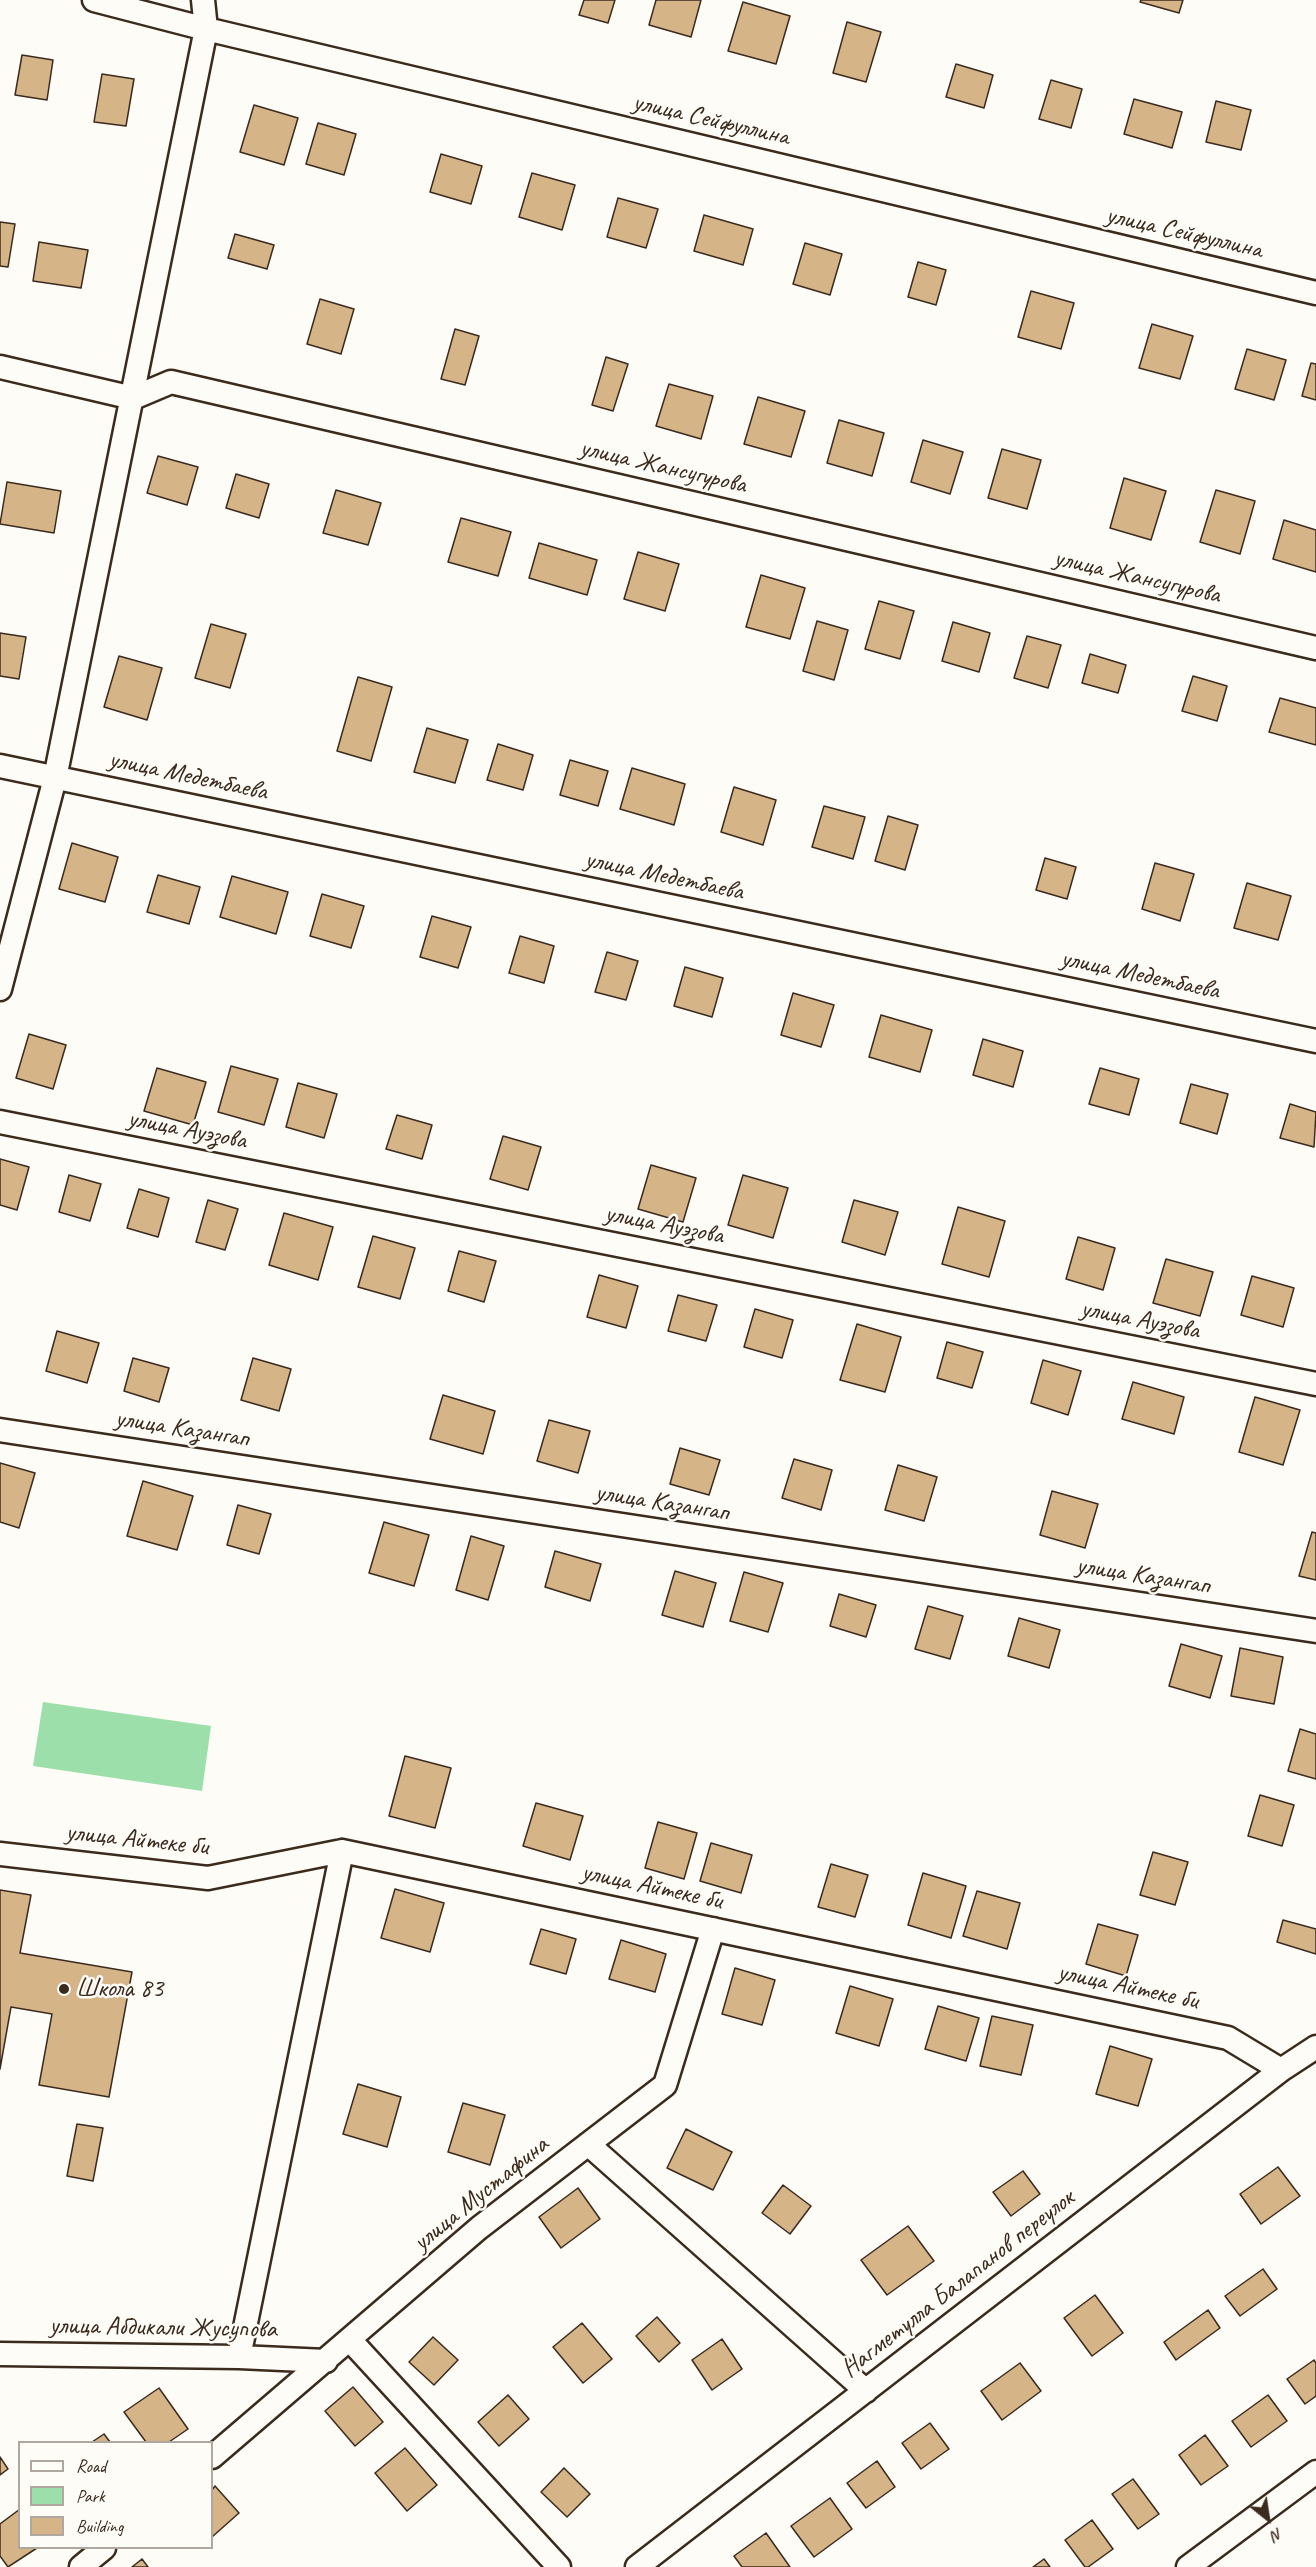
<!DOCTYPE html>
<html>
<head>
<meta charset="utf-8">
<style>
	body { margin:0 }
	#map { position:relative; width:1316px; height:2567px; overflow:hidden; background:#fdfcf7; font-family:Caveat,sans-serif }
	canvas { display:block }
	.legend { position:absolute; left:18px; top:2441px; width:195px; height:108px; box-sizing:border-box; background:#fdfcf7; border:2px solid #afa8a0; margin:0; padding:8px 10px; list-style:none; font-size:18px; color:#3b2a1e }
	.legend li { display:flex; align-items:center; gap:12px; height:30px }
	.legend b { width:30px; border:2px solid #afa8a0 }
	.north { position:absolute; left:1238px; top:2489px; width:60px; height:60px; -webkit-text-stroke:4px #fdfcf7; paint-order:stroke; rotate:150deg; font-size:16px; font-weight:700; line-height:24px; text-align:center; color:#3b2a1e }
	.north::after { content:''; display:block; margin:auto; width:21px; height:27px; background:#3b2a1e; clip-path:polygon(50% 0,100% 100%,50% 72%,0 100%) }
</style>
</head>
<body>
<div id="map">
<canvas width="1316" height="2567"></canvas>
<ul class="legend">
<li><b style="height:8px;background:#fdfcf7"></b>Road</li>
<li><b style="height:16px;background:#9ddfaa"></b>Park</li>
<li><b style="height:16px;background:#d5b488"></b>Building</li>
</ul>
<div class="north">N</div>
</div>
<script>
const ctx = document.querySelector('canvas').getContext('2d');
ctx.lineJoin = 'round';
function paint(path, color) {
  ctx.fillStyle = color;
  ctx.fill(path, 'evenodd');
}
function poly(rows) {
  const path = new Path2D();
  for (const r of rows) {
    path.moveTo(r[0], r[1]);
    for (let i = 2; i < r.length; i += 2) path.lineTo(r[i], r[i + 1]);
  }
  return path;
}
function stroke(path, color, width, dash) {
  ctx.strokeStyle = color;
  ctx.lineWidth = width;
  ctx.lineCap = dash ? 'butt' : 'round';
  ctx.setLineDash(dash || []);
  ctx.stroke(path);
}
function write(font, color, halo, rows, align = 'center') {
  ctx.font = font + ' Caveat,sans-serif';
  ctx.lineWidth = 5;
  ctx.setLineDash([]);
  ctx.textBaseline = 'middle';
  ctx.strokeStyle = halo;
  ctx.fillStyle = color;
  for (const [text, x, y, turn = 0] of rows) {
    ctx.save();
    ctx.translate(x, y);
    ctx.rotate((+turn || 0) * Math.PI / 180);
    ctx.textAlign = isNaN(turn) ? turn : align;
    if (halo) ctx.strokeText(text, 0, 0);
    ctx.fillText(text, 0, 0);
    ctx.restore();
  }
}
paint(poly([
	[43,1702,211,1726,202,1791,33,1766]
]), '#9ddfaa');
const building = poly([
	[584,0,615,0,608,23,579,15,584,0],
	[656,0,701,0,691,37,649,25,656,0],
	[1141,0,1183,0,1179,13,1140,2,1141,0],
	[743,2,790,16,776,64,728,51,743,2],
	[847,22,881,32,866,82,833,73,847,22],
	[22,55,53,60,47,100,15,95,22,55],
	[956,64,993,75,984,108,946,97,956,64],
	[102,74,134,79,126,126,94,122,102,74],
	[1051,80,1082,89,1071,128,1039,119,1051,80],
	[1134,99,1182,112,1172,148,1124,134,1134,99],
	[1216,101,1251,110,1241,150,1206,142,1216,101],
	[254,105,298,118,284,165,240,152,254,105],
	[318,123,356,134,344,175,306,164,318,123],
	[441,154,482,166,471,204,430,192,441,154],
	[532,173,575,185,562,230,519,217,532,173],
	[618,198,658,209,646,248,607,237,618,198],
	[704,215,753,229,743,265,694,251,704,215],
	[0,222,15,224,8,267,0,266,0,222],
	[235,234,274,245,267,269,228,258,235,234],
	[39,242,88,250,81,288,33,281,39,242],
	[805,243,842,254,830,295,793,284,805,243],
	[918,262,946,270,936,305,908,297,918,262],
	[1031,291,1074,303,1061,349,1018,337,1031,291],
	[320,299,354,309,341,354,307,344,320,299],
	[1152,324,1193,336,1180,379,1139,368,1152,324],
	[455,329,479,336,465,385,441,379,455,329],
	[1247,349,1286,360,1274,400,1235,389,1247,349],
	[606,357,628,364,613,411,592,405,606,357],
	[1311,363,1316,364,1316,400,1302,396,1311,363],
	[669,384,713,396,701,439,656,426,669,384],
	[758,397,805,411,791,457,744,444,758,397],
	[839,420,884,433,872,476,827,463,839,420],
	[923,440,963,452,950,494,911,482,923,440],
	[1002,449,1041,460,1027,509,988,498,1002,449],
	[158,456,198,467,187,505,147,493,158,456],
	[236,474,269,484,259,518,226,508,236,474],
	[1124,478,1166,491,1151,540,1110,528,1124,478],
	[7,482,61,491,54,533,0,524,7,482],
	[336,490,381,503,368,545,323,533,336,490],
	[1216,490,1255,501,1240,554,1200,542,1216,490],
	[461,518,511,532,498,576,448,562,461,518],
	[1284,520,1316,530,1316,572,1273,559,1284,520],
	[539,543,597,560,587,595,529,578,539,543],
	[638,552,679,564,665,611,624,599,638,552],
	[761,575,805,588,790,639,746,627,761,575],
	[879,601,914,611,900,659,865,649,879,601],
	[817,621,848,630,834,680,803,671,817,621],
	[953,622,990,633,979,672,942,661,953,622],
	[211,624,246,634,230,688,195,678,211,624],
	[0,633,26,637,19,679,0,676,0,633],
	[1027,636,1061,645,1048,688,1014,678,1027,636],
	[1090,654,1126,665,1118,693,1082,683,1090,654],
	[119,656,162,668,147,720,104,707,119,656],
	[1193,676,1227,686,1217,721,1182,711,1193,676],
	[358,677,392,687,371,761,337,751,358,677],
	[1280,698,1316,708,1316,745,1269,732,1280,698],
	[427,728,468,740,455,783,414,772,427,728],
	[498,744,533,755,523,790,487,780,498,744],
	[570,760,608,771,598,806,560,795,570,760],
	[632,768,685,784,674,825,620,809,632,768],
	[734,787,776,800,763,845,721,832,734,787],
	[824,806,865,817,853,859,812,847,824,806],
	[888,816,918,825,905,870,875,861,888,816],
	[72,843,118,857,105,902,59,889,72,843],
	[1045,858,1076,867,1067,899,1036,890,1045,858],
	[1155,863,1194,874,1180,921,1142,909,1155,863],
	[158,875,200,887,189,924,147,912,158,875],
	[232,876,288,892,276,934,220,917,232,876],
	[1247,883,1291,896,1278,940,1234,928,1247,883],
	[322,894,364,906,351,948,310,936,322,894],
	[432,916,471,927,458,968,420,957,432,916],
	[520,936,554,946,544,983,509,973,520,936],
	[607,952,638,961,626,1000,595,992,607,952],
	[685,967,723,978,712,1017,674,1006,685,967],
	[793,993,834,1005,821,1047,781,1035,793,993],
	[881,1015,932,1030,920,1072,869,1057,881,1015],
	[29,1034,66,1045,53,1089,16,1078,29,1034],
	[983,1039,1023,1051,1013,1087,973,1075,983,1039],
	[231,1066,278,1079,264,1125,218,1112,231,1066],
	[157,1068,206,1082,193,1125,144,1111,157,1068],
	[1100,1068,1139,1079,1129,1115,1089,1104,1100,1068],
	[298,1083,337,1094,324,1138,286,1127,298,1083],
	[1191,1084,1228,1094,1217,1134,1180,1123,1191,1084],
	[1290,1104,1316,1112,1314,1147,1280,1138,1290,1104],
	[397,1115,432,1125,422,1159,386,1149,397,1115],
	[503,1136,541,1147,528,1190,490,1179,503,1136],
	[0,1159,29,1167,17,1210,0,1205,0,1159],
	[651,1165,696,1178,683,1222,638,1209,651,1165],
	[69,1175,101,1184,90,1221,59,1212,69,1175],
	[743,1175,788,1188,773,1238,728,1225,743,1175],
	[139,1189,169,1198,158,1237,127,1228,139,1189],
	[208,1200,238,1209,225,1250,196,1242,208,1200],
	[854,1200,898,1212,885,1255,842,1242,854,1200],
	[958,1207,1005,1221,989,1277,942,1264,958,1207],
	[284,1213,333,1227,318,1280,269,1265,284,1213],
	[373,1236,415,1248,400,1299,358,1287,373,1236],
	[1078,1237,1115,1248,1103,1290,1066,1279,1078,1237],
	[459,1251,496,1261,484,1302,448,1291,459,1251],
	[1166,1259,1213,1272,1200,1316,1153,1303,1166,1259],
	[599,1275,638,1286,626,1328,587,1317,599,1275],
	[1252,1276,1294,1288,1283,1327,1241,1315,1252,1276],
	[678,1295,717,1305,706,1341,668,1331,678,1295],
	[755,1309,793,1320,782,1358,744,1347,755,1309],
	[857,1324,901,1337,885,1392,840,1380,857,1324],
	[57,1331,99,1343,87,1383,46,1371,57,1331],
	[947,1342,983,1352,972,1388,937,1378,947,1342],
	[133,1358,169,1368,159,1402,124,1391,133,1358],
	[253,1358,291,1369,279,1411,241,1400,253,1358],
	[1043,1360,1081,1371,1068,1415,1031,1403,1043,1360],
	[1133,1382,1184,1397,1174,1434,1122,1419,1133,1382],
	[443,1395,495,1411,483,1454,430,1439,443,1395],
	[1255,1397,1300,1410,1283,1465,1239,1452,1255,1397],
	[549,1420,590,1431,578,1473,537,1461,549,1420],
	[680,1448,720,1460,709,1495,670,1484,680,1448],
	[794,1459,832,1470,821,1510,782,1498,794,1459],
	[0,1463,35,1473,19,1528,0,1522,0,1463],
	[898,1465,937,1477,924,1521,885,1510,898,1465],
	[143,1481,193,1496,177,1550,127,1536,143,1481],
	[1052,1491,1098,1504,1085,1548,1040,1535,1052,1491],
	[238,1505,271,1514,259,1554,227,1545,238,1505],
	[384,1522,429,1535,414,1586,369,1573,384,1522],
	[1312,1532,1316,1533,1316,1580,1299,1576,1312,1532],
	[471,1536,504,1546,488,1600,456,1590,471,1536],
	[555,1551,601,1564,590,1601,545,1587,555,1551],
	[675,1571,716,1583,703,1627,662,1615,675,1571],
	[744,1572,783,1583,768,1632,730,1621,744,1572],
	[839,1594,876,1605,866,1637,830,1626,839,1594],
	[928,1606,963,1616,950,1659,915,1649,928,1606],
	[1019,1618,1060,1630,1049,1668,1008,1656,1019,1618],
	[1181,1644,1222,1656,1210,1698,1169,1686,1181,1644],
	[1240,1648,1283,1657,1274,1704,1231,1696,1240,1648],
	[1300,1729,1316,1734,1316,1779,1288,1771,1300,1729],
	[405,1756,451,1768,435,1828,389,1816,405,1756],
	[1260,1795,1294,1805,1282,1846,1248,1836,1260,1795],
	[536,1803,583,1816,570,1860,523,1846,536,1803],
	[658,1822,697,1833,684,1879,645,1868,658,1822],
	[711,1843,752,1855,741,1893,700,1881,711,1843],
	[1153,1852,1188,1862,1175,1905,1140,1895,1153,1852],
	[831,1864,868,1875,855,1917,818,1907,831,1864],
	[923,1873,966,1886,951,1938,908,1925,923,1873],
	[395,1889,444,1903,430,1952,381,1938,395,1889],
	[0,1890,31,1895,20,1953,132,1972,109,2097,39,2085,52,2014,11,2007,0,2069,0,1890],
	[977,1891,1020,1903,1007,1949,963,1936,977,1891],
	[1283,1920,1316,1929,1316,1954,1277,1942,1283,1920],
	[1098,1924,1138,1935,1126,1976,1086,1964,1098,1924],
	[541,1929,576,1939,566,1974,530,1964,541,1929],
	[621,1940,666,1954,655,1992,609,1979,621,1940],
	[735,1968,775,1980,762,2025,722,2014,735,1968],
	[850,1986,893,1999,879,2046,836,2033,850,1986],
	[938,2006,979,2018,966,2061,925,2049,938,2006],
	[992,2016,1033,2025,1021,2075,980,2066,992,2016],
	[1110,2046,1152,2059,1138,2106,1096,2094,1110,2046],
	[358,2084,401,2097,387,2147,343,2134,358,2084],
	[463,2103,505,2115,490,2165,448,2152,463,2103],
	[77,2124,103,2128,93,2181,67,2176,77,2124],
	[686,2129,732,2152,713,2190,667,2168,686,2129],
	[1278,2167,1300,2196,1261,2224,1240,2194,1278,2167],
	[1023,2171,1040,2194,1011,2216,993,2192,1023,2171],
	[783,2185,811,2206,790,2234,762,2213,783,2185],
	[578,2188,600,2219,561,2248,539,2217,578,2188],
	[908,2226,934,2261,887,2295,861,2260,908,2226],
	[1263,2269,1277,2289,1240,2316,1225,2296,1263,2269],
	[1095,2295,1123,2333,1092,2356,1064,2318,1095,2295],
	[1208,2310,1220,2328,1176,2360,1164,2342,1208,2310],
	[657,2317,680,2343,659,2362,636,2336,657,2317],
	[582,2323,612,2359,583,2383,553,2347,582,2323],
	[433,2337,458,2360,434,2385,409,2362,433,2337],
	[722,2339,742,2369,712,2390,692,2360,722,2339],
	[1314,2360,1316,2363,1316,2396,1305,2404,1287,2379,1314,2360],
	[1020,2363,1041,2391,1002,2420,981,2391,1020,2363],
	[353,2387,383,2422,355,2446,325,2411,353,2387],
	[159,2388,188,2429,169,2442,146,2442,124,2412,159,2388],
	[508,2395,529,2419,499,2446,478,2422,508,2395],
	[1268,2395,1287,2421,1251,2447,1232,2421,1268,2395],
	[930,2423,949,2449,921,2469,902,2443,930,2423],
	[104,2434,110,2442,92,2442,104,2434],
	[1205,2435,1228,2466,1201,2485,1179,2455,1205,2435],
	[405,2448,437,2485,407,2511,375,2473,405,2448],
	[0,2457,8,2469,0,2475,0,2457],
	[877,2461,895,2487,866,2508,847,2483,877,2461],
	[564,2468,590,2494,567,2517,541,2492,564,2468],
	[1133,2479,1159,2514,1138,2529,1112,2494,1133,2479],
	[215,2486,239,2513,212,2537,212,2490,215,2486],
	[830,2498,852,2529,814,2557,791,2526,830,2498],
	[20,2509,20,2548,37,2548,8,2567,0,2556,0,2524,20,2509],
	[1092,2520,1113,2549,1088,2567,1085,2567,1065,2540,1092,2520],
	[766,2533,790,2567,742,2567,734,2556,766,2533],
	[142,2559,148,2567,132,2567,142,2559],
	[1044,2559,1050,2567,1033,2567,1044,2559]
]);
paint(building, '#d5b488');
stroke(building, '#3b2a1e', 1.5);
const street = poly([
	[94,0,206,29,1316,293],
	[0,367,133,398,171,382,1316,648],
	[0,766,1316,1041],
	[0,989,55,778,206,29,203,0],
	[0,1122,1316,1384],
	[0,1430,1316,1631],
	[0,1854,208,1878,342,1851,1228,2038,1281,2070],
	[588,2144,866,2391],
	[350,2340,559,2567],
	[0,2354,239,2357,326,2361],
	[239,2357,342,1851],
	[212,2457,479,2228,665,2085,713,1929],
	[81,2567,104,2548],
	[637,2567,1281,2070,1316,2047],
	[1188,2567,1316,2472]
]);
stroke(street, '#3b2a1e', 27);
stroke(street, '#fdfcf7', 22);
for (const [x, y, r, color] of [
	[64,1989,6,"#3b2a1e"]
]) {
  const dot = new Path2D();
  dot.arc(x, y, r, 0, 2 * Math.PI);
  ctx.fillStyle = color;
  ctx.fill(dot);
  stroke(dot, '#fdfcf7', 2);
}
write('26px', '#3b2a1e', '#fdfcf7', [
	["улица Сейфуллина",711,120,13],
	["улица Сейфуллина",1184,233,13],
	["улица Жансугурова",663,467,13],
	["улица Жансугурова",1137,577,13],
	["улица Медетбаева",188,776,12],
	["улица Медетбаева",664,876,12],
	["улица Медетбаева",1140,975,12],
	["улица Ауэзова",187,1130,11],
	["улица Ауэзова",664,1225,11],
	["улица Ауэзова",1140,1320,11],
	["улица Казангап",182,1429,9],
	["улица Казангап",662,1503,9],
	["улица Казангап",1143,1576,9],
	["улица Айтеке би",137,1840,6],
	["улица Айтеке би",652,1887,12],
	["улица Айтеке би",1128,1987,12],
	["улица Мустафина",481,2194,-39],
	["Нагметулла Балапанов переулок",958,2284,-38],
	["улица Абдикали Жусупова",163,2328,1]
]);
write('26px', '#3b2a1e', '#fdfcf7', [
	["Школа 83",76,1989]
], 'left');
</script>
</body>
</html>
